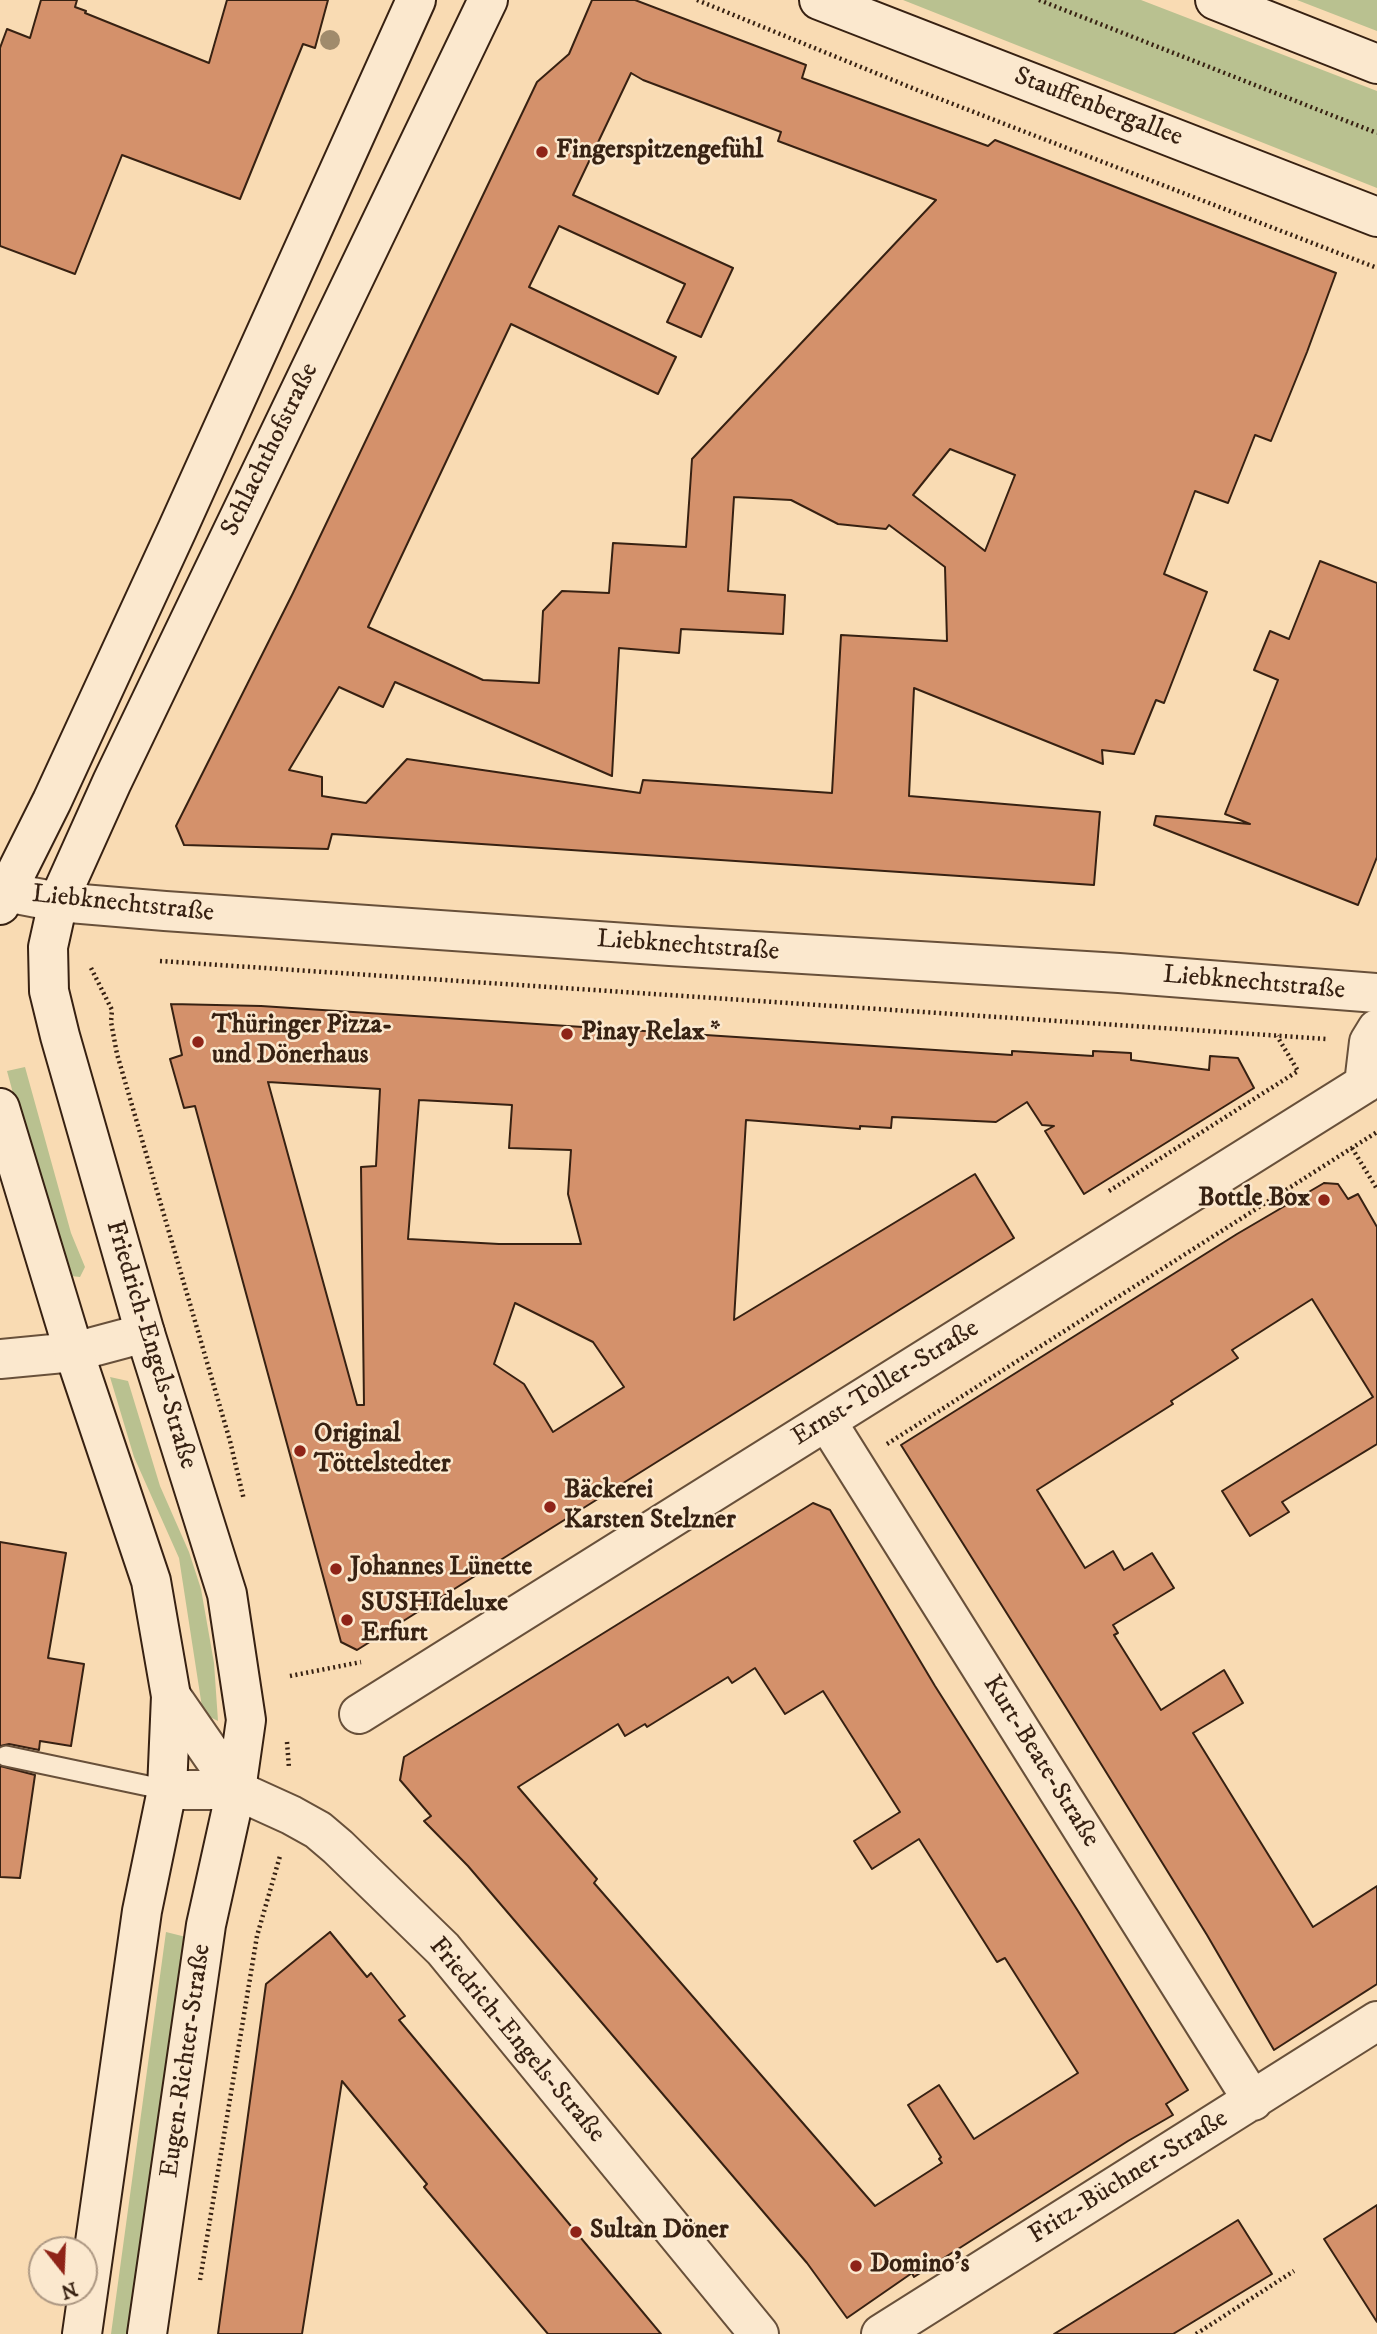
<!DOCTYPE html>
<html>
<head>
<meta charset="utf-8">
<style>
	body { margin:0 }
	#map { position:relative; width:1377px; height:2334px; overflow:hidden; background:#f9dbb3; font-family:"IM FELL DW Pica",serif }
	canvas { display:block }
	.north { position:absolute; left:28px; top:2236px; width:70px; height:70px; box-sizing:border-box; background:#fbe8ce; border:2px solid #ad9883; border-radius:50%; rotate:162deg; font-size:19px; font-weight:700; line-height:28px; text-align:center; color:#372112 }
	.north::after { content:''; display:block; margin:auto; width:24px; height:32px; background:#8f2418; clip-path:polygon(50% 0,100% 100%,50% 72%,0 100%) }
</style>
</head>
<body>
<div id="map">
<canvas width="1377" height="2334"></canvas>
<div class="north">N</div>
</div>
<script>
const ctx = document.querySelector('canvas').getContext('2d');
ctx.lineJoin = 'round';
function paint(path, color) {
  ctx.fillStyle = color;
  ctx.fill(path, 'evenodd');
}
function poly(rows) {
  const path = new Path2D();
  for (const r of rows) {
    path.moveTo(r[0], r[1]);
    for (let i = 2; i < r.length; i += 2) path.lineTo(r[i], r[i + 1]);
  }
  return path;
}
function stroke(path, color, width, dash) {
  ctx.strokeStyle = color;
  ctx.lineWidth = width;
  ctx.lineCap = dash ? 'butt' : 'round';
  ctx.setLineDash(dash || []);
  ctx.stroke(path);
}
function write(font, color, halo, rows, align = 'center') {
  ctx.font = font + ' "IM FELL DW Pica",serif';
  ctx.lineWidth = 5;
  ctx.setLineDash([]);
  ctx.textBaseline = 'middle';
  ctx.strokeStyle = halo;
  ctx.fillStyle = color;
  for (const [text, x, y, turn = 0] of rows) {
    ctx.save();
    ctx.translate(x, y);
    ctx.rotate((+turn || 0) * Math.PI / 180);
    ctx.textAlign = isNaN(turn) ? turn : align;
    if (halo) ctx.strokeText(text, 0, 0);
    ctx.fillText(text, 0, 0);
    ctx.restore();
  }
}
paint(poly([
	[903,0,1141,0,1377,91,1377,188],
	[1297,0,1377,0,1377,31],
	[25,1067,71,1233,85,1267,80,1277,71,1276,63,1257,27,1145,7,1071],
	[110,1377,128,1381,160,1486,189,1552,201,1589,214,1663,218,1721,206,1715,202,1707,179,1558,134,1457],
	[166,1932,186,1937,128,2334,111,2334]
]), '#b9c190');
const building = poly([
	[41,0,77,0,75,7,86,11,85,13,209,63,227,0,328,0,315,48,303,44,240,199,122,155,75,274,0,246,0,48,7,29,30,38,41,0],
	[592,0,635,0,806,65,802,78,988,146,995,140,1336,273,1307,352,1271,441,1255,435,1228,503,1195,491,1164,574,1207,592,1164,703,1156,700,1134,754,1102,750,1103,764,914,688,909,796,1100,812,1094,885,332,834,328,849,184,845,176,826,293,593,537,82,569,54,592,0],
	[631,73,643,80,781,132,778,141,936,200,692,459,686,547,613,543,609,593,562,591,543,611,539,683,483,680,368,627,511,324,658,394,676,357,529,287,559,226,685,284,667,322,701,337,733,268,573,195,631,73],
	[950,449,1015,475,985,551,913,495,950,449],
	[734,497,791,500,838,524,886,529,889,525,945,567,947,641,841,635,832,793,643,780,640,793,407,759,366,803,322,796,322,777,289,770,339,687,383,707,395,682,612,776,619,648,679,653,681,629,783,634,785,595,728,591,734,497],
	[1320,561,1377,583,1377,857,1358,905,1154,825,1156,816,1250,824,1225,814,1278,680,1254,670,1270,631,1289,639,1320,561],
	[171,1004,261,1006,1012,1055,1012,1051,1093,1056,1093,1051,1131,1053,1131,1060,1209,1070,1210,1056,1238,1058,1254,1088,1084,1194,1045,1131,1054,1126,1042,1125,1027,1102,996,1122,892,1117,891,1128,860,1126,860,1129,746,1120,734,1320,975,1174,1014,1238,357,1650,341,1642,195,1106,184,1108,170,1059,182,1055,171,1004],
	[268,1082,380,1089,376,1166,361,1167,364,1405,357,1405,268,1082],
	[419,1100,512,1105,509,1148,571,1150,568,1194,581,1244,499,1244,408,1239,419,1100],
	[515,1303,593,1342,624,1387,553,1432,524,1384,494,1364,515,1303],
	[1324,1183,1338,1184,1348,1199,1358,1194,1377,1227,1377,1444,1282,1502,1289,1512,1250,1536,1222,1491,1373,1397,1312,1299,1232,1350,1238,1358,1171,1401,1173,1404,1037,1490,1085,1568,1113,1551,1124,1570,1152,1553,1174,1588,1113,1625,1118,1633,1114,1635,1161,1710,1224,1670,1243,1703,1193,1733,1313,1927,1377,1886,1377,1984,1274,2050,1207,1935,1067,1709,901,1445,1237,1234,1324,1183],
	[813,1503,830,1510,935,1686,1078,1911,1188,2090,1166,2104,1173,2115,1128,2141,914,2277,912,2273,847,2318,807,2263,468,1866,424,1821,431,1816,400,1780,404,1757,813,1503],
	[755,1668,785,1714,823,1691,900,1812,854,1841,872,1869,919,1839,997,1962,1005,1958,1078,2073,974,2139,939,2085,908,2105,941,2157,939,2159,942,2163,875,2206,594,1883,597,1879,518,1787,618,1724,625,1736,645,1724,647,1727,728,1677,732,1683,755,1668],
	[0,1542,66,1553,48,1658,84,1664,71,1746,40,1741,39,1750,9,1744,0,1746,0,1542],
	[0,1766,35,1775,20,1878,0,1877,0,1766],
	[330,1932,367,1977,371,1973,405,2016,399,2020,661,2334,548,2334,424,2187,427,2184,342,2081,302,2334,218,2334,266,1984,330,1932],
	[1377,2205,1377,2322,1324,2239,1377,2205],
	[1238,2220,1272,2274,1173,2334,1054,2334,1238,2220]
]);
paint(building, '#d4916b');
stroke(building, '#372112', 2);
const service = poly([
	[6,1756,167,1790]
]);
const minor = poly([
	[0,1359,74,1352,145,1333],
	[827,1422,1253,2101],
	[359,1714,1364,1084,1369,1042,1377,1029],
	[167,1790,236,1790],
	[881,2334,1377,2021]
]);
const tertiary = poly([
	[0,891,58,902,165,911,670,946,1119,973,1377,993],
	[171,1696,236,1790,291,1815,318,1830,338,1847,443,1949,759,2334]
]);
const secondary = poly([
	[819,0,1377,217],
	[1215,0,1377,64],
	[0,905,52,801,177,530,416,0],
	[0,1108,74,1352,151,1581,171,1696,167,1790,142,1911,82,2334],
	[147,2334,206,1925,236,1790,246,1720,227,1594,145,1333,60,1036,49,991,48,947,58,902,112,782,488,0]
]);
stroke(service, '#68503a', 23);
stroke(minor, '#68503a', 42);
stroke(tertiary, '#68503a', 42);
stroke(secondary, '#372112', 42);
stroke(poly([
	[697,0,922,92,1377,268],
	[1039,0,1377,133],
	[160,961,1327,1039],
	[91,968,112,1010,111,1022,117,1054,230,1441,244,1500],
	[1352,1148,1377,1189],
	[1109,1191,1298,1071,1277,1036],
	[887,1444,1377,1132],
	[290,1676,361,1662],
	[287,1742,289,1768],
	[200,2280,257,1936,280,1856],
	[1196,2334,1294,2271]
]), '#372112', 4.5, [2, 3.5]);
stroke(service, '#fbe8ce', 19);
stroke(minor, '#fbe8ce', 38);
stroke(tertiary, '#fbe8ce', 38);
stroke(secondary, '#fbe8ce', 38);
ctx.fillStyle = '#a08b6c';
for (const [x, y] of [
	[330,40]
]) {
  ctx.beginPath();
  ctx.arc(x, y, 10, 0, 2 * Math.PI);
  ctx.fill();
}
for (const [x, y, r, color] of [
	[542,152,7,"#8f2418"],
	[567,1034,7,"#8f2418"],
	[198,1042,7,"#8f2418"],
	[1324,1200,7,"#8f2418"],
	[300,1451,7,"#8f2418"],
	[550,1507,7,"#8f2418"],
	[336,1569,7,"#8f2418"],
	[347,1620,7,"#8f2418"],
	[576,2232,7,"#8f2418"],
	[856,2266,7,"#8f2418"]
]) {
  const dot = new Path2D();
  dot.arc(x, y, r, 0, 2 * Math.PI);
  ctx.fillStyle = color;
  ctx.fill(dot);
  stroke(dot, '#fbe8ce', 2.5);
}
write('26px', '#372112', '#fbe8ce', [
	["Stauffenbergallee",1098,108,21],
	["Schlachthofstraße",271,450,-64],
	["Liebknechtstraße",123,905,6],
	["Liebknechtstraße",688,947,4],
	["Liebknechtstraße",1254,984,5],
	["Friedrich-Engels-Straße",150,1345,73],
	["Ernst-Toller-Straße",886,1384,-32],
	["Kurt-Beate-Straße",1040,1762,58],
	["Friedrich-Engels-Straße",516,2041,50],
	["Eugen-Richter-Straße",187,2061,-82],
	["Fritz-Büchner-Straße",1129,2178,-32]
]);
write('bold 26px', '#372112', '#fbe8ce', [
	["Fingerspitzengefühl",556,152],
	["Thüringer Pizza-",212,1027],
	["und Dönerhaus",212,1057],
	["Pinay Relax *",581,1034],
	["Bottle Box",1310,1200,"right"],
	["Original",314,1436],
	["Töttelstedter",314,1466],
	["Bäckerei",564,1492],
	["Karsten Stelzner",564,1522],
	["Johannes Lünette",350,1569],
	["SUSHIdeluxe",361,1605],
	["Erfurt",361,1635],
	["Sultan Döner",590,2232],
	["Domino's",870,2266]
], 'left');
</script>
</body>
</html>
